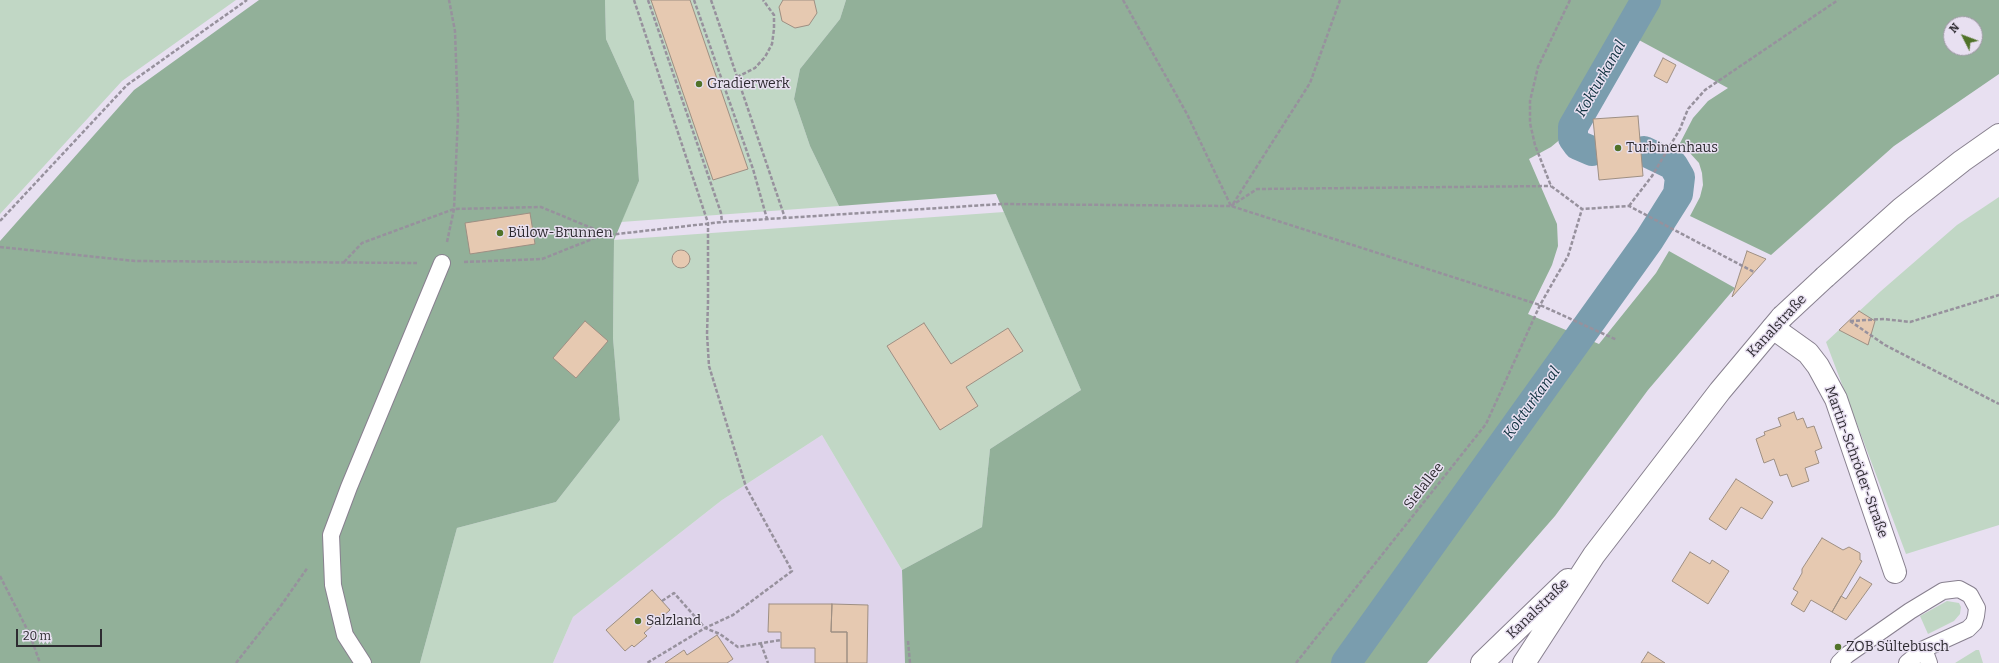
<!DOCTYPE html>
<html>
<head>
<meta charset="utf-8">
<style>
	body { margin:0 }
	#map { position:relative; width:1999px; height:663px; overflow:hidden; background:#e8e0f1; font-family:Bitter,serif }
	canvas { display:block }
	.north { position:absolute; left:1943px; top:16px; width:40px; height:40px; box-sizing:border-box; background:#e8e0f1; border:1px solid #9e98a4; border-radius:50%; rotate:312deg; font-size:11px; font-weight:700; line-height:16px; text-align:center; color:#2e2b31 }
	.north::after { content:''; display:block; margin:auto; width:14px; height:18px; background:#507229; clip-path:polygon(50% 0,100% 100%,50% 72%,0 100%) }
	.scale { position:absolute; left:16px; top:629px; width:86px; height:18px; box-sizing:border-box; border:2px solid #2e2b31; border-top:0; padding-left:5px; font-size:12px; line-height:14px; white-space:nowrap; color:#2e2b31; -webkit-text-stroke:3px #e8e0f1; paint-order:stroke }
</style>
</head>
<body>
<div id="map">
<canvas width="1999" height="663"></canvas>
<div class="north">N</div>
<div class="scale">20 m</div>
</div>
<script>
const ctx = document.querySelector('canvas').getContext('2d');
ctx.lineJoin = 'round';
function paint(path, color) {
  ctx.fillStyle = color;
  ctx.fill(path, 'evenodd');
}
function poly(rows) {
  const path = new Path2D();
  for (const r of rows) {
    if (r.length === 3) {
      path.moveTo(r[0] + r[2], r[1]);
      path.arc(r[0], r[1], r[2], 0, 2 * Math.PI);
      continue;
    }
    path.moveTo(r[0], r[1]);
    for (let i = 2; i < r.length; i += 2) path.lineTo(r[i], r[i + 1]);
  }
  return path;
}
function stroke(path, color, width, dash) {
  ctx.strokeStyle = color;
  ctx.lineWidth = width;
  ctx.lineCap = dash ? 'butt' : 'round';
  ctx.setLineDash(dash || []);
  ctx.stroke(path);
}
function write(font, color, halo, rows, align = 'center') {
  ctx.font = font + ' Bitter,serif';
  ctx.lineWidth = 3;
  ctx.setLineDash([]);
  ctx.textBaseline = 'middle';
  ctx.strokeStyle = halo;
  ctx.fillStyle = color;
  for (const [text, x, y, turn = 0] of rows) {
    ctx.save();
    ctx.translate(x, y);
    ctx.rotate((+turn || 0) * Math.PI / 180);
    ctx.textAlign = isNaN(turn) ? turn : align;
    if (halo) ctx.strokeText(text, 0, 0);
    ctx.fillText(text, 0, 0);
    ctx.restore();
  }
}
paint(poly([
	[822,435,902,570,905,663,553,663,573,617,722,500]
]), '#dfd4eb');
paint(poly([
	[0,0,236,0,122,81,0,214],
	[605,0,846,0,840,19,800,69,794,99,810,146,839,206,621,222,639,181,634,101,606,39],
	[1999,197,1999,525,1906,554,1826,342,1881,291,1957,225],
	[1004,212,1081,390,990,449,982,527,902,570,822,435,722,500,573,617,553,663,420,663,457,528,556,502,620,420,613,338,614,240],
	[1947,601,1959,603,1961,607,1960,614,1954,621,1928,634,1920,616],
	[1976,650,1979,650,1983,663,1955,663]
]), '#c1d7c5');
paint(poly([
	[259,0,605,0,606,39,634,101,639,181,614,240,613,338,620,420,556,502,457,528,420,663,0,663,0,241,134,90],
	[846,0,1999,0,1999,74,1894,146,1771,255,1690,216,1700,197,1703,185,1702,173,1699,163,1689,152,1679,145,1693,118,1708,101,1728,88,1637,39,1603,104,1551,147,1529,159,1557,224,1558,246,1552,265,1528,314,1599,344,1656,273,1669,251,1735,288,1648,390,1555,516,1427,663,905,663,902,570,982,527,990,449,1081,390,996,194,839,206,810,146,794,99,800,69,840,19],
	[1951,24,1975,24,1975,48,1951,48]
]), '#92b099');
stroke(poly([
	[1592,151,1578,145,1573,138,1573,127,1646,0],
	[1346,663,1649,240,1678,194,1680,177,1673,165,1644,151]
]), '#7a9dae', 30);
const building = poly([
	[651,0,690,0,748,169,713,180,651,0],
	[783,0,814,0,817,13,809,25,795,28,782,21,779,7,783,0],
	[1663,58,1676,65,1667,83,1654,76,1663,58],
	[1638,116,1643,176,1599,180,1593,119,1638,116],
	[530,213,535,244,470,254,465,223,530,213],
	[681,259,9],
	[1747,251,1766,259,1732,297,1735,288,1747,251],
	[1859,311,1875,321,1868,345,1839,330,1859,311],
	[585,321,608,341,576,378,553,358,585,321],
	[924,323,951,364,1008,328,1023,351,966,387,978,406,940,430,887,346,924,323],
	[1794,412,1797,420,1803,418,1807,428,1814,426,1822,448,1815,451,1819,463,1805,468,1809,481,1792,487,1787,474,1780,476,1774,459,1764,463,1756,439,1765,435,1764,432,1781,426,1778,418,1794,412],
	[1736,479,1773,502,1762,519,1741,507,1726,530,1709,519,1736,479],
	[1822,538,1843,550,1849,547,1860,553,1860,560,1862,561,1832,612,1811,600,1804,612,1791,604,1798,592,1793,589,1802,573,1802,569,1822,538],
	[1690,552,1710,564,1712,560,1729,571,1708,604,1672,581,1690,552],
	[1860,577,1872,584,1846,620,1832,612,1841,596,1846,599,1860,577],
	[652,590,670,610,644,633,647,636,634,647,632,645,625,651,606,630,652,590],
	[769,604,832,604,831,632,847,632,847,663,815,663,815,648,781,648,781,632,768,632,769,604],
	[832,604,868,605,867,663,847,663,847,632,831,632,832,604],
	[717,635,733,659,727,663,665,663,684,650,687,655,717,635],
	[1648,652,1665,663,1641,663,1648,652]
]);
paint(building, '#e6c9b1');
stroke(building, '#9e8f83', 1);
const service = poly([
	[1924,649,1929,663],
	[363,663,345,635,333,585,331,535,349,487,442,263],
	[1839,663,1847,655,1910,611,1943,591,1959,589,1970,595,1977,608,1976,616,1974,623,1968,629,1924,649,1907,663]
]);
const minor = poly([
	[1773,328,1808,353,1818,366,1836,399,1895,572]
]);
const secondary = poly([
	[1825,277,1901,209,1962,161,1999,135],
	[1482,663,1568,580],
	[1524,663,1594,555,1720,391,1782,317]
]);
stroke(service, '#88808f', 18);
stroke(minor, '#88808f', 24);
stroke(secondary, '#88808f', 24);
stroke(poly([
	[634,0,708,223,708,303,707,334,709,366,746,487,792,571,733,615,705,628,647,663],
	[648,0,721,213,722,222],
	[694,0,753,169,767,219],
	[711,0,785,218],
	[1123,0,1187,114,1231,206],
	[1570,0,1538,67,1530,101,1530,123,1535,145,1551,186,1582,209,1629,206,1754,272],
	[737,77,755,68,765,57,772,44,774,29,774,15,763,0],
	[1233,204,1310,83,1340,0],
	[1231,206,1257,189,1551,186],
	[1629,206,1652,176,1680,129,1688,109,1705,90,1838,0],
	[0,221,127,85,247,0],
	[447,242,454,209,458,116,455,31,449,0],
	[0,247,135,261,417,263],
	[344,262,362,243,454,209,541,207,594,229,600,236],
	[464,262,542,259,600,236,722,222,1001,204,1231,206,1540,305,1617,340],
	[1850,321,1885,345,1999,404],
	[1850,321,1884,319,1910,322,1999,295],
	[0,576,30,635,40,663],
	[662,601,674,593,705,628,720,634,738,647,781,640],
	[908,641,910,663],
	[761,644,768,663],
	[236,663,280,607,308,567],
	[1296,663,1486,424,1540,305,1568,256,1582,209]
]), '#97919d', 2.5, [4, 2]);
stroke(service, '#fff', 16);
stroke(minor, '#fff', 22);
stroke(secondary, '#fff', 22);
const secondaryBridge = poly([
	[1782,317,1825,277]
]);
stroke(secondaryBridge, '#88808f', 24, []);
stroke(secondaryBridge, '#fff', 22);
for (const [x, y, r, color] of [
	[699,84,4,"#507229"],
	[1618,148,4,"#507229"],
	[500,233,4,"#507229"],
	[638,621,4,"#507229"],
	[1838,647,4,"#507229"]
]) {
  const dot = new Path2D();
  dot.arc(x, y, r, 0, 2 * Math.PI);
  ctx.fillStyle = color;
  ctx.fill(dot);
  stroke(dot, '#e8e0f1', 1.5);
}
write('14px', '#2e2b31', '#e8e0f1', [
	["Gradierwerk",707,84],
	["Turbinenhaus",1626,148],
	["Bülow-Brunnen",508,233],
	["Salzland",646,621],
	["ZOB Sültebusch",1846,647]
], 'left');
write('14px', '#2e2b31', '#e8e0f1', [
	["Kanalstraße",1777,326,-47],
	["Martin-Schröder-Straße",1856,462,70],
	["Sielallee",1424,486,-52],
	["Kanalstraße",1538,609,-44]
]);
write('italic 15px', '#0e303e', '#e8e0f1', [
	["Kokturkanal",1601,79,-60],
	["Kokturkanal",1532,403,-54]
]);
</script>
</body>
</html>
